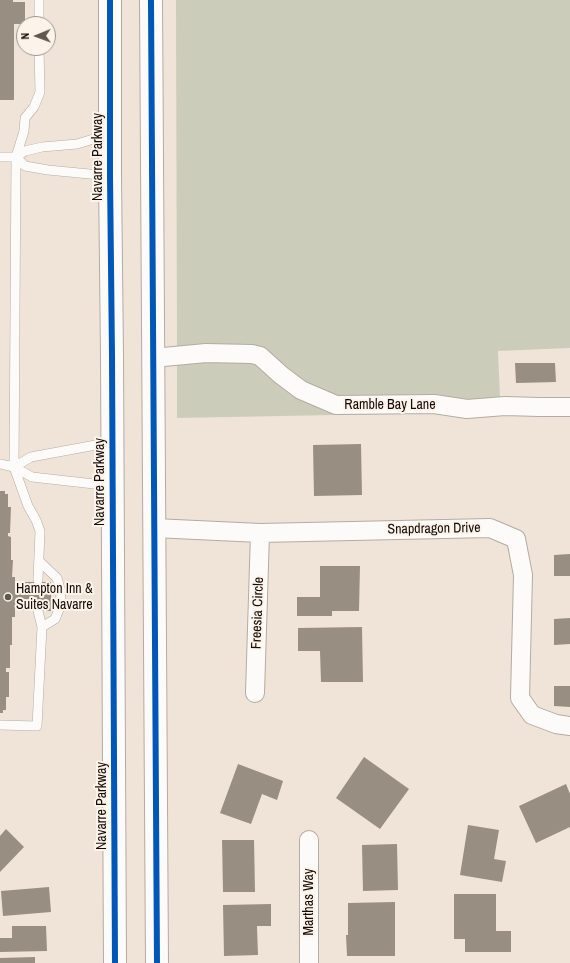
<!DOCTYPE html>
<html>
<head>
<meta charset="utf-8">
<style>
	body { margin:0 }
	#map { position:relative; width:570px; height:963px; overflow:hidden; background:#f0e4d8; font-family:"Archivo Narrow",sans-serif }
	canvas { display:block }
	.north { position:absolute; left:16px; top:16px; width:40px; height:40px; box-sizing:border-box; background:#fcf4eb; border:1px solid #9f978f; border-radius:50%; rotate:269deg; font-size:11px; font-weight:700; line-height:16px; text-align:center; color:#130c05 }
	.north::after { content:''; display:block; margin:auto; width:14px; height:18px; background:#60584f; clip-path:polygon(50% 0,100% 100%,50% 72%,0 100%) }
</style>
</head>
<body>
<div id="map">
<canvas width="570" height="963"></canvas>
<div class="north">N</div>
</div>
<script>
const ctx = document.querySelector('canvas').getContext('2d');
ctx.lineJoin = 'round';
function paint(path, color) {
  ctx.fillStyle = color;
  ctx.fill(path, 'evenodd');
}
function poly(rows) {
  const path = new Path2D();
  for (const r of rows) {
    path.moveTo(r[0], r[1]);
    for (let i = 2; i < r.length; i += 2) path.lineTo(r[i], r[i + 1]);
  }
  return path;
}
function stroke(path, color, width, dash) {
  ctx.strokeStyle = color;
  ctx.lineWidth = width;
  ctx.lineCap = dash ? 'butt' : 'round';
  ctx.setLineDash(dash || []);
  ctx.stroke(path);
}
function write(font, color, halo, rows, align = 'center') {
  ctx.font = font + ' "Archivo Narrow",sans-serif';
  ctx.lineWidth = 4;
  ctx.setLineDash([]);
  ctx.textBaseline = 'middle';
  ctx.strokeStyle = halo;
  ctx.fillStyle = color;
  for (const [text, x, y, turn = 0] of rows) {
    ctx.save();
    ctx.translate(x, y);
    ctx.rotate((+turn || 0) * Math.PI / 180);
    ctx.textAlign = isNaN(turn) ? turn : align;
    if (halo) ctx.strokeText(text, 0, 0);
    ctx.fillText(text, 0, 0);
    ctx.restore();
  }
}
paint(poly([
	[176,0,570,0,570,348,498,351,500,398,468,400,435,395,339,396,306,382,288,369,267,350,263,348,253,345,206,344,177,347],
	[206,361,251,362,254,363,274,381,294,396,332,412,336,413,437,413,177,418,177,364]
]), '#cbcdba');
paint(poly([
	[0,0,13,0,13,2,25,2,25,24,14,24,14,100,0,100],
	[515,363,555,363,556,382,516,383],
	[361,444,362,495,314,496,313,445],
	[0,491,5,491,5,494,8,494,8,507,11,507,10,533,8,533,8,536,11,537,11,560,13,560,12,577,15,577,15,586,16,586,16,582,51,582,51,611,16,610,16,608,15,608,15,617,12,617,12,645,10,645,10,668,6,668,6,672,9,672,9,697,6,697,6,710,3,710,3,713,0,713],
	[570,554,570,576,554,576,554,555],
	[320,566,360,566,359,611,332,611,332,616,297,616,297,597,320,597],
	[570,618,570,644,554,645,554,619],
	[362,627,363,682,321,682,320,651,298,651,298,628],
	[554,686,570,686,570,707,554,706],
	[364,757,409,789,380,829,336,798],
	[238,764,283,781,277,800,262,794,251,824,220,813],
	[566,784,570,794,570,827,536,843,519,806],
	[468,825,499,830,494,859,506,861,502,882,460,875],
	[6,829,24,847,0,872,0,836],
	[222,840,254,840,255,892,223,892],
	[397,844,398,890,363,891,362,845],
	[49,887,51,912,3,916,1,891],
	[454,894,496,894,496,931,511,931,511,952,465,952,465,939,454,939],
	[395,902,395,956,347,956,346,935,348,935,348,903],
	[271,904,271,926,257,926,258,955,224,956,223,905],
	[12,926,46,926,47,951,0,952,0,938,12,938],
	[35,957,35,963,0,963,0,958]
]), '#998e82');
const lane = poly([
	[39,0,39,24],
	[0,157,16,157],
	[110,176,48,170,25,166,16,157,25,151,42,147,77,144,110,134],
	[112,442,31,457,14,467,32,477,112,486],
	[0,464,14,467],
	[39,561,57,578,61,592,60,607,55,619,42,627],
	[38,580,40,531,36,520,28,506,14,467,16,157,24,131,25,118,34,107,40,92,39,48],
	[0,725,37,726,42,627,38,611]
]);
const street = poly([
	[153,358,206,353,252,354,260,356,281,375,301,390,336,405,434,404,467,409,505,406,539,407,570,407],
	[154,528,260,533,490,528,516,539,523,575,520,698,532,715,556,724,570,726],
	[255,693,260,533],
	[309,840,309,963]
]);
const highway = poly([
	[110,0,110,176,112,355,115,963],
	[151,0,157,963]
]);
stroke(lane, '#b4aba2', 10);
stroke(street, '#b4aba2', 20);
stroke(highway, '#b4aba2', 24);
stroke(lane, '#fdfbf9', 9);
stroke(street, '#fdfbf9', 18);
stroke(highway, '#fdfbf9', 22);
stroke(poly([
	[110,0,110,176,112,355,115,963],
	[151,0,157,963]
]), '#0057b8', 6);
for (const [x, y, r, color] of [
	[8,597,4,"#60584f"]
]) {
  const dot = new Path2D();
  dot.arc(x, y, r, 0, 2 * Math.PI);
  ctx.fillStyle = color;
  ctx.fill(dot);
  stroke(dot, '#fcf4eb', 1.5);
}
write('14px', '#130c05', '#fcf4eb', [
	["Navarre Parkway",98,157,-90],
	["Ramble Bay Lane",390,405],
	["Navarre Parkway",100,482,-90],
	["Snapdragon Drive",434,529,-1],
	["Freesia Circle",258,613,-88],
	["Navarre Parkway",102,806,-90],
	["Marthas Way",309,902,-90]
]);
write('14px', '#130c05', '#fcf4eb', [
	["Hampton Inn &",16,589],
	["Suites Navarre",16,605]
], 'left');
</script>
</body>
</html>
